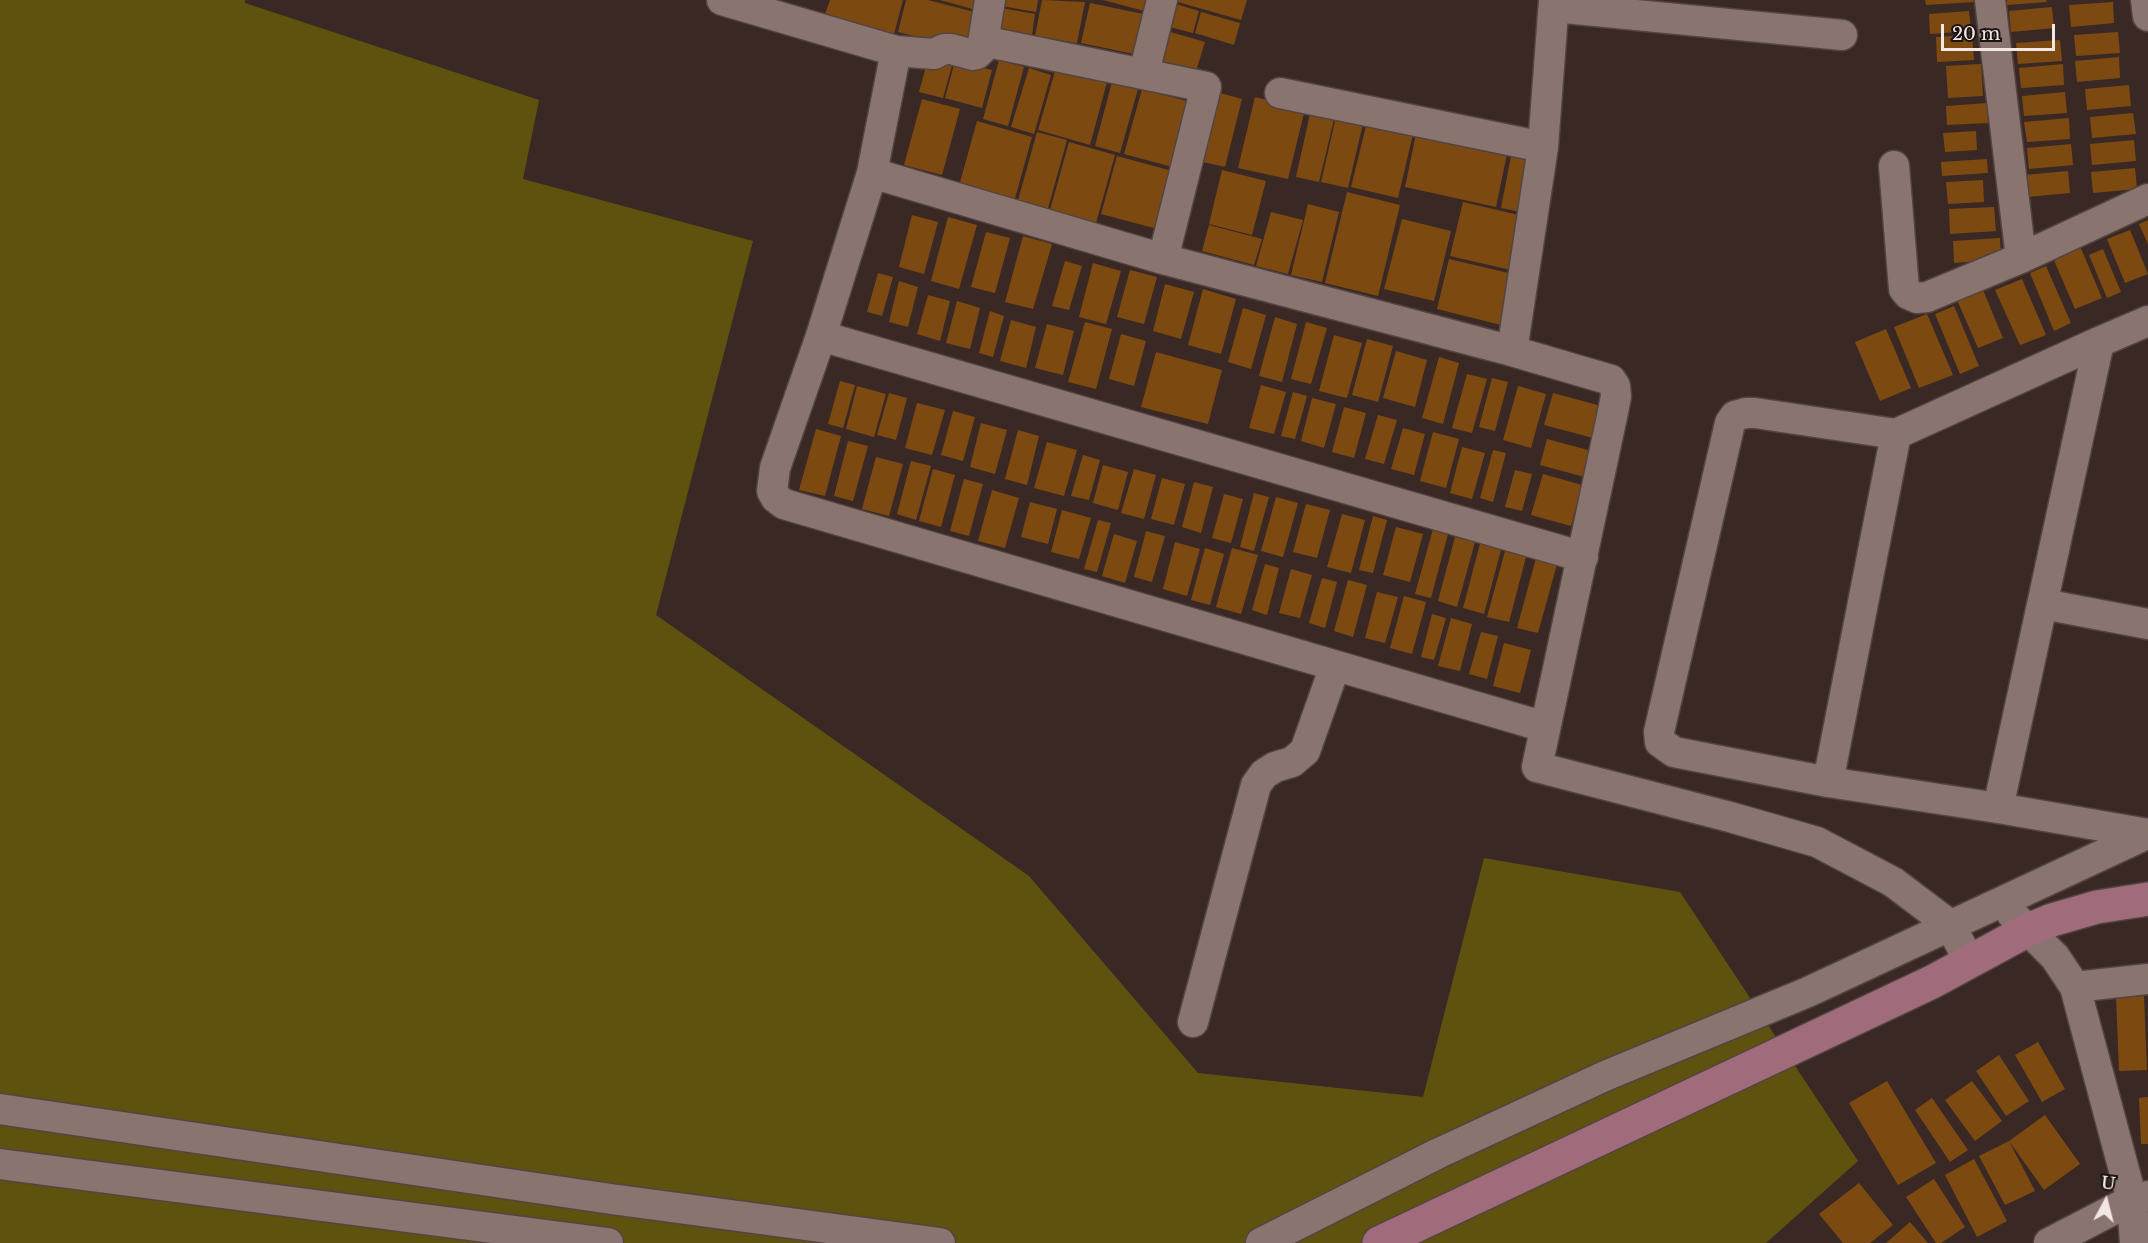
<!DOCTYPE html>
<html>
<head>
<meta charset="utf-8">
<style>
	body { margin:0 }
	#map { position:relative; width:2148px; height:1243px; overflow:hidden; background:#3a2825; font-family:"Libre Baskerville",serif }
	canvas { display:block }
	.north { position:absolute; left:2076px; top:1171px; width:60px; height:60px; -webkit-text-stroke:4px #1b1312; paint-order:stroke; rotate:7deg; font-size:16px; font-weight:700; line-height:24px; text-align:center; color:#f3e7e5 }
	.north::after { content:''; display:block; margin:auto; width:21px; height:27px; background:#f3e7e5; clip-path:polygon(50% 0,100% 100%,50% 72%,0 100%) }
	.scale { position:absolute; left:1941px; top:24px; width:114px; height:27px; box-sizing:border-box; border:3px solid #f3e7e5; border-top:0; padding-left:8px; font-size:18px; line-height:21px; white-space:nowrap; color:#f3e7e5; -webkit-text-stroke:4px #1b1312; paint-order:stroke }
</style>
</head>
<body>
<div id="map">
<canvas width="2148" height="1243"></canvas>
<div class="north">U</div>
<div class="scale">20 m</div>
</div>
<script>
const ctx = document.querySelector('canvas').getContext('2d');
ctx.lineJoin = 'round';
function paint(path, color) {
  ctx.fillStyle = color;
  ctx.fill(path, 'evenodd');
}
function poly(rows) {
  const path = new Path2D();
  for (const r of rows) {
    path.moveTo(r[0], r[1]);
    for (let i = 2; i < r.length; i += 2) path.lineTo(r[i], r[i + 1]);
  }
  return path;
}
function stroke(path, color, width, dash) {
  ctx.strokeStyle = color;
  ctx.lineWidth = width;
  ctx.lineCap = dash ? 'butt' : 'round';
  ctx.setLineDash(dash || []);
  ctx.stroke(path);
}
paint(poly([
	[0,0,245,0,245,3,539,100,523,179,753,241,656,615,1029,876,1198,1073,1423,1097,1484,858,1680,892,1858,1161,1766,1243,0,1243]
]), '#5f520f');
paint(poly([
	[830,0,903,0,894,34,825,14],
	[906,0,928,0,982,14,971,51,898,32],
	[940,0,983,0,980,11],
	[997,0,1038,0,1036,12,996,5],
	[1042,0,1085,2,1077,43,1035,36],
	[1103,0,1155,0,1152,13],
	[1171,0,1247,0,1241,20],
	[1925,0,1975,0,1975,2,1926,5],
	[2007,0,2046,0,2047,2,2007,5],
	[1169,2,1199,11,1193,33,1162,25],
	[2113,2,2114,23,2071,27,2069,5],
	[1090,3,1148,15,1139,55,1081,43],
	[995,7,1035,14,1032,35,991,28],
	[2052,7,2054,28,2011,32,2009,11],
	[1969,11,1971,31,1930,34,1929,14],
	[1201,12,1240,23,1234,45,1195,33],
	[1167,31,1205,42,1196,71,1159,60],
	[2118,32,2120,53,2076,56,2074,35],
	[1972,35,1974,60,1937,62,1936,37],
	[2060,40,2062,61,2018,64,2016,43],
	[2119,57,2120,78,2077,82,2075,61],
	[928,59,952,65,943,98,919,92],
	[999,60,1024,67,1008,126,983,119],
	[955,61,992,70,982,108,945,98],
	[1981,64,1983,96,1948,98,1946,66],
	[2063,64,2064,85,2021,88,2019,68],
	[1029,68,1051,75,1034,134,1011,127],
	[1056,68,1107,82,1090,145,1038,130],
	[1112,82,1138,89,1120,153,1095,146],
	[2129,85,2131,106,2087,110,2085,89],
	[1142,89,1194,103,1176,168,1124,154],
	[2065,92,2067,113,2024,116,2022,96],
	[1220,93,1242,99,1225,167,1203,162],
	[1255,97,1305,109,1288,179,1238,168],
	[922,99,960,109,942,175,904,165],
	[1987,103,1988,123,1947,125,1946,106],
	[1312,105,1336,111,1319,182,1296,177],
	[1337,113,1364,119,1348,188,1321,182],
	[2133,113,2136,134,2092,138,2090,117],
	[1368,118,1414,130,1398,198,1351,187],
	[2069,118,2070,139,2027,142,2024,122],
	[977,121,1032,137,1014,202,959,186],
	[1976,131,1977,150,1945,152,1943,133],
	[1037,132,1067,140,1047,212,1017,204],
	[1416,134,1507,154,1496,207,1405,187],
	[2134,140,2136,161,2092,165,2090,144],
	[1069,142,1115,155,1096,223,1050,210],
	[2071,144,2073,165,2029,169,2027,148],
	[1117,156,1176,172,1161,230,1101,214],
	[1511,156,1536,161,1526,213,1501,208],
	[1987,159,1988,173,1942,176,1941,162],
	[2135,168,2137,189,2093,193,2091,172],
	[1222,170,1266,181,1252,235,1209,224],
	[2068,171,2070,193,2027,197,2024,175],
	[1983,180,1984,202,1948,204,1946,182],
	[1347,192,1400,205,1378,296,1325,283],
	[1463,202,1527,217,1515,271,1450,256],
	[1308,204,1339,212,1322,282,1291,275],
	[1994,207,1996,231,1950,234,1949,209],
	[1271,212,1303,220,1288,274,1256,266],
	[912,215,938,222,924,274,899,267],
	[948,217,977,225,959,289,931,281],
	[1402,219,1451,231,1434,301,1384,289],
	[2148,220,2148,244,2139,224],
	[1209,225,1262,239,1254,265,1202,251],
	[2130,230,2148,274,2125,283,2107,239],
	[986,232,1010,238,995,293,971,287],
	[1023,236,1052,244,1033,309,1005,302],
	[2000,238,2001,259,1954,263,1953,241],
	[2080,246,2102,298,2075,309,2053,258],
	[2103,249,2121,292,2107,298,2089,255],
	[1449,259,1517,275,1505,326,1437,309],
	[1065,261,1082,266,1069,310,1052,306],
	[1093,263,1121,271,1106,324,1079,317],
	[2046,266,2071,323,2054,331,2030,273],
	[1130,270,1157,277,1144,324,1117,317],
	[878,273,893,277,882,316,867,312],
	[2022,279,2046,335,2020,345,1995,290],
	[899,281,918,287,908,327,889,322],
	[1165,284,1194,292,1181,339,1153,331],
	[1203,289,1236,299,1221,354,1188,345],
	[1983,290,2003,338,1978,348,1957,300],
	[928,295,950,301,940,341,917,334],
	[957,301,980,308,970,349,946,343],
	[1954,306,1979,366,1960,374,1935,314],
	[1243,308,1266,315,1251,369,1228,362],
	[990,311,1004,316,993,357,979,353],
	[1927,314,1953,375,1919,388,1894,327],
	[1275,317,1297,324,1282,382,1259,376],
	[1011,320,1036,327,1026,368,1000,361],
	[1085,322,1112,329,1096,389,1068,382],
	[1306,322,1327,328,1311,384,1291,379],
	[1047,324,1074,331,1063,375,1035,368],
	[1886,329,1911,388,1880,401,1855,342],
	[1121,334,1146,341,1134,386,1109,379],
	[1334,335,1362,343,1347,398,1319,391],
	[1367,339,1393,346,1378,402,1352,395],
	[1396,351,1427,360,1415,407,1383,398],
	[1156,352,1222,370,1208,424,1141,407],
	[1439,357,1459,363,1443,424,1422,418],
	[1467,374,1487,379,1472,433,1452,428],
	[1492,378,1508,382,1495,431,1479,427],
	[840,381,855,385,843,428,828,424],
	[1261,385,1286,392,1274,434,1249,428],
	[857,386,886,394,874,437,846,429],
	[1518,386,1546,394,1531,448,1503,440],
	[1293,392,1307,396,1295,439,1281,436],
	[889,393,907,398,896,440,877,435],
	[1553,393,1605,407,1597,439,1544,425],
	[1312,398,1336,404,1324,448,1301,441],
	[917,403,945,410,932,455,905,448],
	[1344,407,1366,413,1354,458,1332,452],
	[953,411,975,417,963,461,941,455],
	[1378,415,1397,420,1384,464,1365,459],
	[981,423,1007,430,995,474,970,467],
	[1403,428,1425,434,1414,475,1391,469],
	[816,429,841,436,825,496,799,490],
	[1018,430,1039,436,1027,485,1005,479],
	[1433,432,1459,439,1446,488,1420,481],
	[1547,439,1599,453,1592,479,1540,465],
	[848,441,868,446,853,501,834,496],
	[1047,442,1077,450,1064,496,1034,488],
	[1462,447,1485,453,1472,499,1450,493],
	[1493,450,1506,453,1493,502,1480,498],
	[1083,455,1100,460,1089,500,1071,496],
	[876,457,903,464,889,516,862,509],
	[911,461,931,466,916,520,897,514],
	[1103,465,1128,472,1118,510,1093,503],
	[933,469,955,475,941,527,919,521],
	[1134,469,1156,475,1144,519,1121,513],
	[1515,470,1532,474,1522,511,1505,507],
	[1543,474,1582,485,1571,526,1531,515],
	[1162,478,1185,484,1174,525,1151,519],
	[964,479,983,484,969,536,950,531],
	[1194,482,1213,487,1201,533,1182,527],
	[992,490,1019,498,1005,548,978,541],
	[1254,493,1269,497,1254,551,1240,547],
	[1224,494,1243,499,1231,543,1212,538],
	[1276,497,1298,503,1283,557,1261,551],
	[1030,502,1057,509,1048,544,1021,537],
	[1306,504,1330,510,1317,558,1293,552],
	[1062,510,1091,518,1079,559,1051,552],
	[1342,514,1365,520,1351,573,1327,567],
	[1373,516,1387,520,1373,573,1359,570],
	[1098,520,1111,523,1097,572,1084,569],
	[1396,527,1423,534,1410,582,1383,575],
	[1433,529,1448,534,1431,598,1415,594],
	[1146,531,1165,536,1152,582,1134,577],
	[1114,534,1137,541,1125,583,1102,576],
	[1455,537,1475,542,1457,607,1438,601],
	[1481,540,1502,546,1484,614,1463,608],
	[1175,542,1200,549,1187,596,1163,589],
	[1205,548,1224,554,1210,605,1191,600],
	[1232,548,1258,555,1241,614,1216,607],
	[1505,551,1526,557,1509,622,1487,617],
	[1536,558,1557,564,1538,633,1517,628],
	[1265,564,1279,568,1267,615,1252,610],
	[1291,569,1312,575,1300,618,1279,613],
	[1322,578,1337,582,1325,628,1309,623],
	[1348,580,1367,585,1353,637,1334,631],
	[1377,592,1398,597,1385,643,1365,638],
	[1404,596,1426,602,1412,654,1390,648],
	[1432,614,1446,618,1434,660,1421,657],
	[1451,618,1472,624,1460,671,1438,666],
	[1481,632,1498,636,1487,679,1469,674],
	[1504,643,1531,650,1520,693,1493,686],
	[2144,996,2147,1070,2119,1071,2116,997],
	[2038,1042,2065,1089,2042,1102,2015,1055],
	[1999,1055,2029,1101,2006,1116,1976,1071],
	[1887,1081,1936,1163,1898,1185,1849,1103],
	[1972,1081,2002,1121,1975,1141,1945,1100],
	[2148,1097,2148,1144,2141,1144,2139,1098],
	[1932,1098,1968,1150,1950,1162,1915,1110],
	[2045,1115,2080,1164,2044,1190,2009,1141,2035,1191,2005,1205,1979,1156,2009,1141],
	[1974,1159,2007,1221,1977,1237,1945,1175],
	[1934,1179,1965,1227,1941,1243,1936,1243,1906,1197],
	[1859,1183,1893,1225,1870,1243,1843,1243,1819,1214],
	[1910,1222,1928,1243,1886,1243]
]), '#7c4a10');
const street = poly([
	[722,0,896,51],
	[990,0,982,49,977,54,973,55,951,49,944,49,934,54,896,51,872,173,821,336,775,468,772,491,776,498,784,504,1545,727],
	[1990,0,2021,258],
	[2146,0,2148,16],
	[1554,7,1842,35],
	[983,41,1206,87,1163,259],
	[1144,73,1162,0],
	[1280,93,1543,147],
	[1894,166,1904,289,1908,294,1917,298,1927,297,2021,258,2148,199],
	[872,173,1163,259,1512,351,1611,380,1615,386,1616,396,1614,407,1537,767,1730,817,1817,842,1893,882,1950,925,1970,962],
	[821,336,1583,557],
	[2099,342,2148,321],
	[1512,351,1543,147,1554,0],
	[2043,604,2148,624],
	[1828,782,1896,434],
	[1998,808,2099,342,1896,434,1755,413,1746,413,1735,416,1730,423,1659,732,1660,742,1674,752,1828,782,1998,808,2148,834],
	[2012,914,2055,957,2075,987,2132,1200,2049,1243],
	[2075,987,2148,979],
	[1193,1022,1256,785,1264,774,1275,767,1292,762,1305,751,1335,666],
	[0,1109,611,1199,940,1243],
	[0,1164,608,1243],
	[1261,1243,1439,1153,1605,1076,1808,992,2147,834],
	[2135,1243,2132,1200,2148,1196]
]);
const secondary = poly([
	[1379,1243,1932,982,2028,930,2052,920,2097,907,2148,899]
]);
stroke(street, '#534442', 33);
stroke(secondary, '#534442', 36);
stroke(street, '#897470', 30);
stroke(secondary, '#a06c7b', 33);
</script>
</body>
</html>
